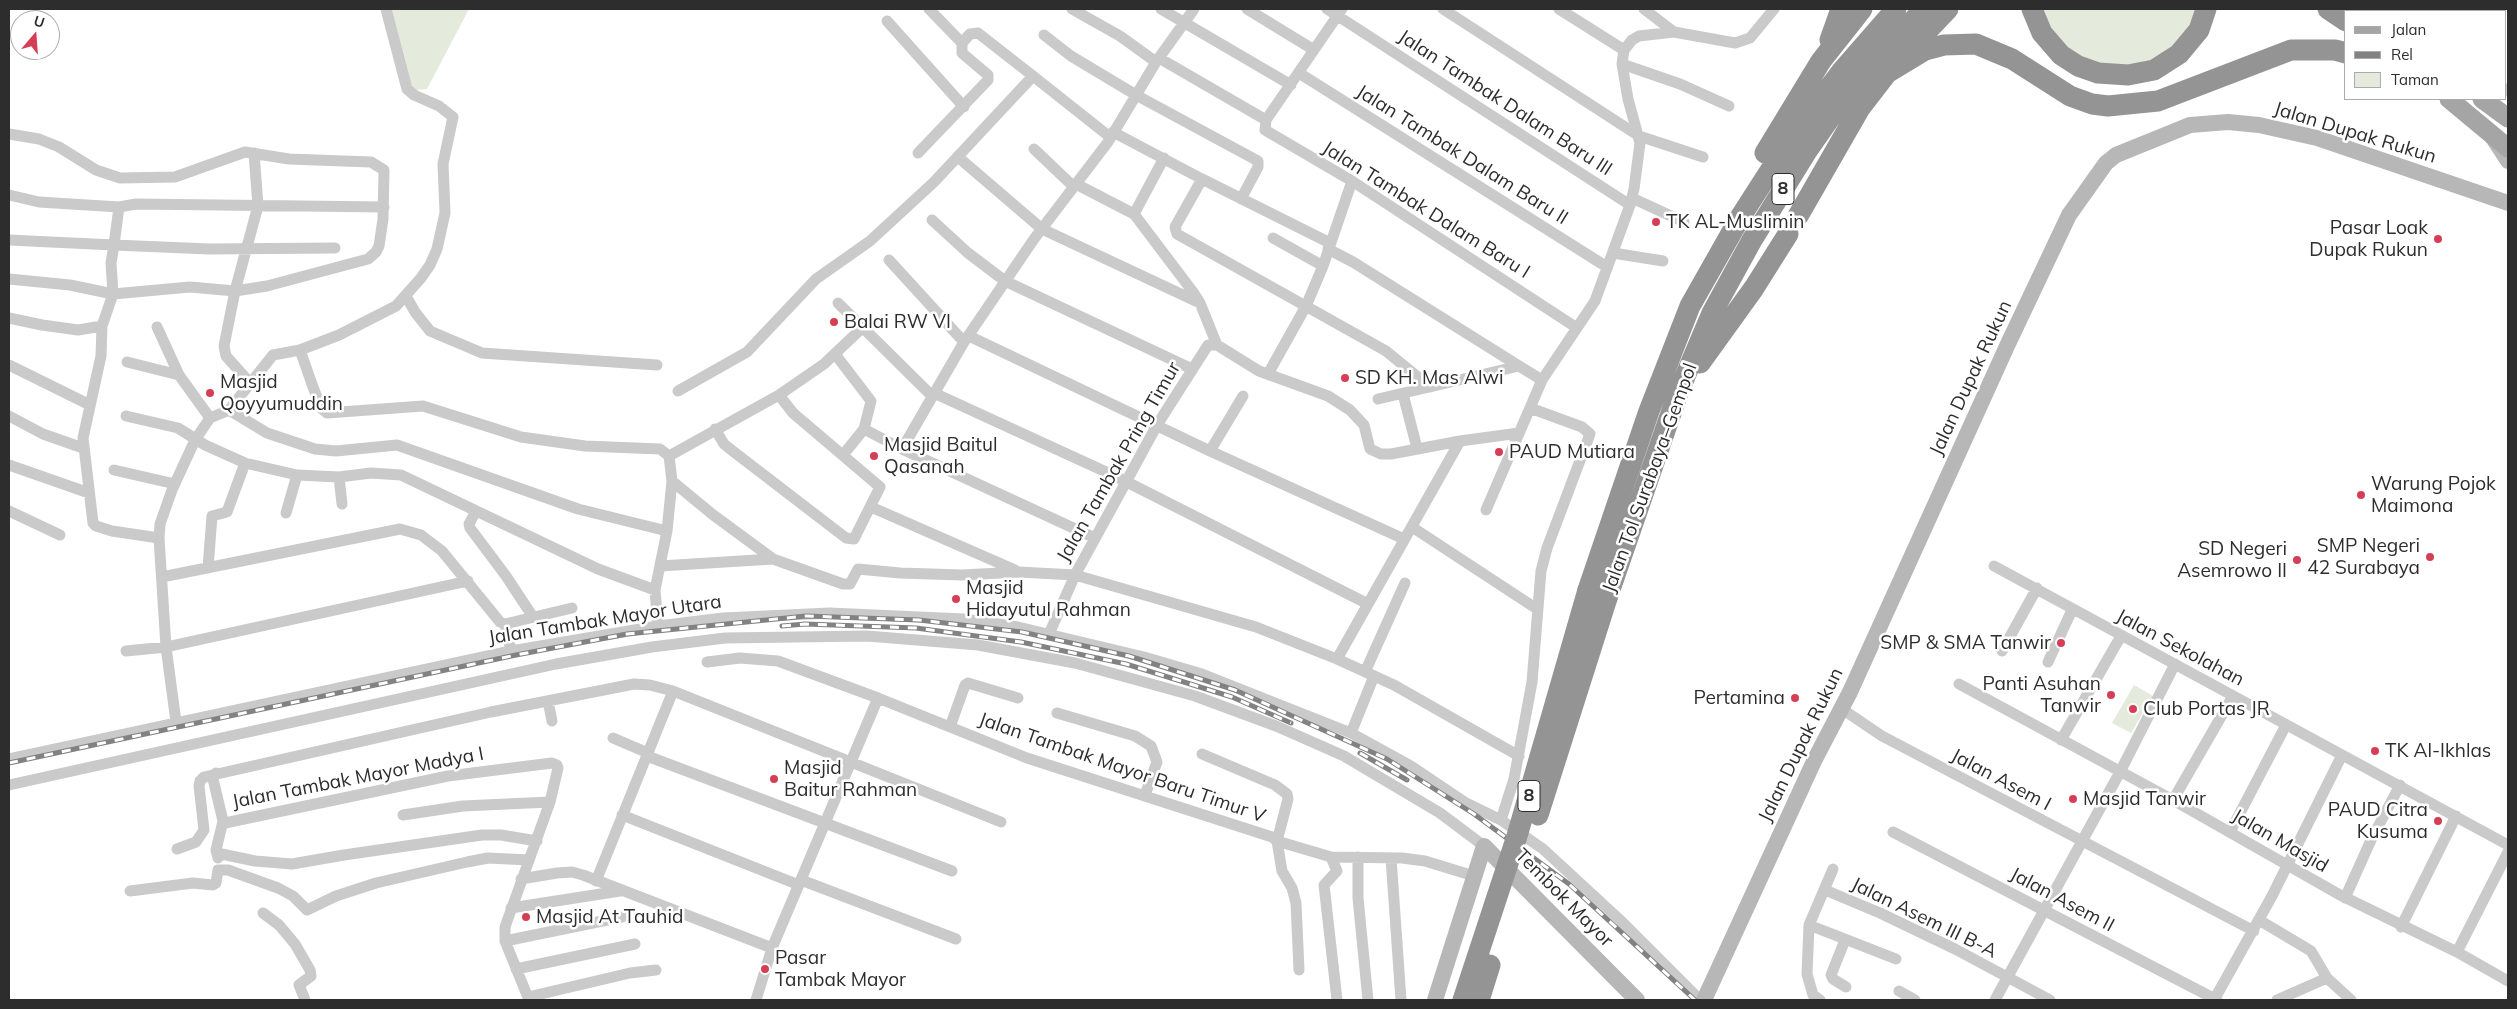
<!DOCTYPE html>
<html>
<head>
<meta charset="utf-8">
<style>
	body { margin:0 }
	#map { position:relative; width:2517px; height:1009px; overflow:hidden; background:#fff; font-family:Mulish,sans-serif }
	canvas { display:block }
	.frame { position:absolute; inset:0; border:10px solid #2d2d2d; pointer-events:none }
	.legend { position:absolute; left:2344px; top:10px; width:162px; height:90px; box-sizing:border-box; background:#fff; border:1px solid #ababab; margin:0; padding:6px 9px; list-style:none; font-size:15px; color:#2d2d2d }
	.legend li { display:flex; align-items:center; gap:10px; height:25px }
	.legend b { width:25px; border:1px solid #ababab }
	.north { position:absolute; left:10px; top:10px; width:50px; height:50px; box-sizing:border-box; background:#fff; border:1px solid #ababab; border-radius:50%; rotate:18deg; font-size:14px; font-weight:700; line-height:20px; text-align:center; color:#2d2d2d }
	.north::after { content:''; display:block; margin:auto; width:18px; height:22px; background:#d53f55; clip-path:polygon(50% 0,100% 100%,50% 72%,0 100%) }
</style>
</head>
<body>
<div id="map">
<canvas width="2517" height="1009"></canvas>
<div class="frame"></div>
<ul class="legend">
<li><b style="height:6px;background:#a5a5a5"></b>Jalan</li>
<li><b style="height:6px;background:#828282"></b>Rel</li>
<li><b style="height:14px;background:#e4eadc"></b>Taman</li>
</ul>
<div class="north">U</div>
</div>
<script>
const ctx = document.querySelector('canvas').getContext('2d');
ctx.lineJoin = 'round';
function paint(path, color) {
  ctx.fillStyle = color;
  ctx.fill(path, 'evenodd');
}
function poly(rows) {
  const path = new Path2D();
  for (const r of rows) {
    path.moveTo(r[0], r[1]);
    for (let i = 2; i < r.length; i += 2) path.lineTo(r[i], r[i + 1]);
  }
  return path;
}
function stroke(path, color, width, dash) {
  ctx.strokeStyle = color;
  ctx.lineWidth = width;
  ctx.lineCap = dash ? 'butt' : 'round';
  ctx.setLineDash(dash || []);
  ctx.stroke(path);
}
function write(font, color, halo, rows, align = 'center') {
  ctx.font = font + ' Mulish,sans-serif';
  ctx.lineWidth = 5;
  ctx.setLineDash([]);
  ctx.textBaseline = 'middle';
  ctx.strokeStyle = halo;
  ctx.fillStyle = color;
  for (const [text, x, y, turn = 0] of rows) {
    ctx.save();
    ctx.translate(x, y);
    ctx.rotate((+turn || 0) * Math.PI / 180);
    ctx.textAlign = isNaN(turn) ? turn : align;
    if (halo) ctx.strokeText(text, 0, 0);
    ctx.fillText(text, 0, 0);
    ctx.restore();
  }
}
paint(poly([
	[385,9,469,9,427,89,405,91],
	[2042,9,2196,9,2190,30,2152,67,2098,68,2054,38],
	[2134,685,2153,696,2131,733,2112,723]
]), '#e4eadc');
stroke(poly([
	[929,9,962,43],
	[1072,9,1120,36,1156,62],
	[1161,9,1291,85],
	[1247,9,1314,50],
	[1327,9,1630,205],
	[1342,9,1266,120,1265,130,1352,181,1577,328],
	[1443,9,1639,136,1703,157],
	[1559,9,1624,50],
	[1644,9,1674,32,1735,43,1750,38,1774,9],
	[2411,9,2411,11],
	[2440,11,2443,9],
	[887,21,964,107],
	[1044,35,1071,56,1136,95,1258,161,1258,167,1241,199],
	[1159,58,1266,120],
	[1622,64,1680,84,1729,106],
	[1299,73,1607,267],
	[2506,89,2508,91],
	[1113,132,1202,179,1330,243],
	[9,134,39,139,59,147,96,170,120,178,175,177,245,152,289,159,371,162,384,170,383,219,379,246,376,252,368,259,267,286,235,291,190,287,113,294,102,326,101,356,83,438,93,523,96,526,112,531,159,538],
	[1034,149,1074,187],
	[918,153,988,80,988,75,962,53,962,43,970,34,978,33,1033,76],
	[958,157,1042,229,1200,303],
	[1202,179,1175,227,1177,234,1386,351,1430,387],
	[1076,184,1134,214,1193,292,1200,303,1217,345],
	[9,195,39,202,119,207],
	[1632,198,1684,222],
	[1134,214,1164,158],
	[932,220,968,253,1005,281,1192,369],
	[1273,238,1323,266],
	[9,240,114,245,119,207,136,204,384,207],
	[1328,249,1353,262,1519,366],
	[1613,253,1663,261],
	[889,260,964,342],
	[9,279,70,285,113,294,111,263,114,245,209,249,335,248],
	[406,296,415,312,430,331,482,353,657,365],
	[838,303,932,396],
	[9,318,42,325,78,330,102,326],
	[157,327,179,375,210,418],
	[969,336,1210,451,1404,539],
	[300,350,313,387,321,408,327,413,423,406,521,437,585,446,660,449,669,456],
	[835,354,871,401,864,429,843,455],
	[127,362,179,375],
	[9,365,90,405],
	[1268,374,1306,306,1323,266,1352,181],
	[250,383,226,356,224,346,235,291,258,206,254,153],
	[678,391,747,352,816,279,870,241,934,182,1033,76,1110,137],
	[934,393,1117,477,1368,604],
	[1403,394,1417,448],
	[1378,399,1519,366,1542,380],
	[229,410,267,433,315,449,336,451,397,445,578,509,667,531],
	[9,416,43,434,83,448],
	[126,416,178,428,205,445,245,463,297,475,339,477,371,473,401,475,598,569,655,590],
	[715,429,724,444,734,452,846,538,854,539,880,487,793,413,779,395],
	[864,429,902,449,1095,538],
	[902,449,964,342,1034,239,1108,142,1156,62,1194,9],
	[1210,451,1243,396],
	[669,456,779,395,824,364,862,328],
	[9,465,89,493],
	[114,470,175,484],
	[339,477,342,504],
	[672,481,712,514,773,559,843,584,850,584,858,569,900,573,962,575,1019,572,1075,575,1256,627,1337,659,1394,685,1519,756],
	[871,507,1015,570],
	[1486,510,1542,380,1595,301,1630,205,1634,189,1640,143,1628,99,1622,64,1624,50,1632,40,1639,36,1674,32],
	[9,511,60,535],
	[476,511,469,524,470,528,506,576,533,617],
	[286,513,297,475],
	[1412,527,1537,609],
	[660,566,773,559],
	[1994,566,2508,845],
	[208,568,212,516,227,512,245,463],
	[162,577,400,529,421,535,442,551,500,622,505,624,572,608],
	[505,624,511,651],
	[658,626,655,590,667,531,672,481,669,456],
	[1049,634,1075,575,1126,482,1157,425,1208,345,1217,345,1259,371,1328,396,1350,410,1364,425,1370,449,1381,454,1391,454,1460,441,1519,433],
	[126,651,166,647,468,581],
	[2002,651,2037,588],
	[1337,659,1460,441],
	[707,662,740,658,778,661,878,698,1027,758,1272,837,1277,841,1288,799,1287,794,1275,785,1202,754],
	[2048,662,2072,610],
	[1365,672,1405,583],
	[1959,684,2173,800,2340,895,2457,952,2508,981],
	[548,701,552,721],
	[1842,709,1882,736,2254,931],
	[1057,713,1135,736,1151,746,1157,762,1145,795],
	[176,722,166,647,159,538,160,524,172,490,195,440,210,418,229,410,273,355,300,350,339,335,396,306,421,278,430,265,437,249,445,213,443,164,453,117,439,106,414,95,407,89,386,9],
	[950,727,965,685,968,683,1018,698],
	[1351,733,1374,676],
	[613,738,648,753],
	[2061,740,2121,636],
	[647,756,952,871],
	[9,759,511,651,658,626,723,618,830,613,964,619,1018,627,1144,657,1202,674,1351,733,1411,766,1466,803,1501,820,1543,849,1620,920,1700,1000],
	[216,773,213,779,223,821,225,823,448,776,552,763,557,765,558,768,550,802,505,927,505,941,529,1000],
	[9,785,556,664,652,647,725,638,867,636,978,645,1075,663,1195,696,1276,726,1344,756,1440,813,1484,846],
	[2173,800,2233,696],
	[403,815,463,806,550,802],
	[622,815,799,885],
	[1501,820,1514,779,1532,682,1541,571,1547,548,1590,434,1582,427,1530,408],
	[1893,832,2217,1000],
	[2230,832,2286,725],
	[177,849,196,842,204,830,199,786,200,781,204,777,491,712,634,684,650,685,673,691,1001,822],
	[217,853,255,861,292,864,344,855,482,835,501,835,537,841],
	[1331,857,1337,871,1324,885,1337,1000],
	[1358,857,1358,898,1368,1000],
	[218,858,216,850,223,821],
	[1391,858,1401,1000],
	[521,879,557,873,572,872,583,875,772,948],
	[801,880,956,939],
	[596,881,673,691],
	[1825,890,1880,913,1955,949,2050,1000],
	[130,891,193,883,213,885,216,883,218,870,228,870,278,888,293,896,307,910,336,896,376,883,467,862,488,858,529,860],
	[2345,898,2371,840,2400,785],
	[511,908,620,891],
	[263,913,279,925,295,944,310,970,311,976,299,985,305,1000],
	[2259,920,2311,951,2327,978,2351,1000],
	[1809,925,1896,959],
	[2401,927,2456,816],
	[1845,940,1831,975,1833,979,1846,987],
	[505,941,622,917],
	[2457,952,2508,852],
	[516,969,635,944],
	[1299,970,1296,903,1292,888,1282,871,1277,841,1331,857,1402,858,1425,861,1474,876],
	[1899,991,1915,1000],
	[528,997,630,973,656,970],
	[756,1000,772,948,878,698],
	[1820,1000,1813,995,1807,974,1809,925,1833,869],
	[1995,1000,2120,772,2175,664],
	[2214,1000,2272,896,2342,755],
	[2277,1000,2327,978]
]), '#cacaca', 11);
stroke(poly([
	[2493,138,2508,161],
	[1435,1000,1484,846,1637,1000],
	[1704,1000,1815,759,1850,692,2007,346,2069,215,2106,163,2116,155,2190,125,2228,122,2259,125,2317,138,2508,203]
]), '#b7b7b7', 16);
stroke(poly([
	[2449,99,2508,148],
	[2482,99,2508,118]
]), '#a5a5a5', 19);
stroke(poly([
	[2032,9,2042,33,2061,55,2078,66,2098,73,2128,75,2154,70,2179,54,2199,30,2206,9],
	[2328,9,2346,21],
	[2361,9,2364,11],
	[2385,9,2387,11],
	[1830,40,1841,9],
	[1887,73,1925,50,1944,45,1976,44,2012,59,2070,96,2092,104,2108,106,2158,101,2291,50,2335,50,2346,53],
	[1765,153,1821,61,1862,9],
	[1798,216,1860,108,1887,73,1948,9],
	[1700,363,1754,288,1788,234],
	[1588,590,1649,411,1690,306,1741,216,1793,135,1841,72,1896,9],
	[1607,598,1678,393,1712,313,1752,240,1807,151,1853,85,1924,9]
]), '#949494', 21);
const rail = poly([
	[782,626,805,624,916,628,1021,642,1126,664,1232,697,1291,723],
	[1360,753,1407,780],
	[9,763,516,655,627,634,806,616,919,620,1022,632,1129,656,1235,690,1387,759,1474,814,1569,884,1695,1000]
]);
stroke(rail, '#828282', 5);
stroke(rail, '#fff', 3, [9]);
stroke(poly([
	[1538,815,1607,598],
	[1463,1000,1517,836,1588,590],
	[1479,1000,1490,965]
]), '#949494', 21);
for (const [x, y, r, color] of [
	[1656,222,5,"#d53f55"],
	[2438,239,5,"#d53f55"],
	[834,322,5,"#d53f55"],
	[1345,378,5,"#d53f55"],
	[210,393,5,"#d53f55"],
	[1499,452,5,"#d53f55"],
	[874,456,5,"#d53f55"],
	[2361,495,5,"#d53f55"],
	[2430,557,5,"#d53f55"],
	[2297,560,5,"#d53f55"],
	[956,599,5,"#d53f55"],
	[2061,643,5,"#d53f55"],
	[2111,695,5,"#d53f55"],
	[1795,698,5,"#d53f55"],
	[2133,709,5,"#d53f55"],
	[2375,751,5,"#d53f55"],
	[774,779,5,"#d53f55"],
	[2073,799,5,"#d53f55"],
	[2438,821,5,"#d53f55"],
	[526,917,5,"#d53f55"],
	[765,969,5,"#d53f55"]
]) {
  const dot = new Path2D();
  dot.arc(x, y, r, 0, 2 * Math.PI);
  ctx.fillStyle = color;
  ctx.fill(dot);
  stroke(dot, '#fff', 2);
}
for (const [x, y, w] of [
	[1783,189,22],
	[1529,796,22]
]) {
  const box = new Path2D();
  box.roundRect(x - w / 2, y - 15.5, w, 31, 4);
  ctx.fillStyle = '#fff';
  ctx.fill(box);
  stroke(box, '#2d2d2d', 1);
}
write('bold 18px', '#2d2d2d', null, [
	["8",1783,189],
	["8",1529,796]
]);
write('19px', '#2d2d2d', '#fff', [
	["Jalan Tambak Dalam Baru III",1505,103,33],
	["Jalan Dupak Rukun",2355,133,17],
	["Jalan Tambak Dalam Baru II",1462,155,32],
	["Jalan Tambak Dalam Baru I",1426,210,32],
	["Jalan Dupak Rukun",1971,378,-65],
	["Jalan Tambak Pring Timur",1119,462,-60],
	["Jalan Tol Surabaya–Gempol",1650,478,-70],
	["Jalan Tambak Mayor Utara",605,620,-9],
	["Jalan Sekolahan",2180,648,28],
	["Jalan Dupak Rukun",1801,745,-64],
	["Jalan Tambak Mayor Baru Timur V",1122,768,19],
	["Jalan Tambak Mayor Madya I",358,778,-11],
	["Jalan Asem I",2001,780,28],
	["Jalan Masjid",2280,841,30],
	["Tembok Mayor",1564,898,45],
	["Jalan Asem II",2062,900,28],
	["Jalan Asem III B-A",1924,918,26]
]);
write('19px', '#2d2d2d', '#fff', [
	["TK AL-Muslimin",1666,222],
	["Pasar Loak",2428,228,"right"],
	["Dupak Rukun",2428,250,"right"],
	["Balai RW VI",844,322],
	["SD KH. Mas Alwi",1355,378],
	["Masjid",220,382],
	["Qoyyumuddin",220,404],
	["Masjid Baitul",884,445],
	["Qasanah",884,467],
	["PAUD Mutiara",1509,452],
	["Warung Pojok",2371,484],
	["Maimona",2371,506],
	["SMP Negeri",2420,546,"right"],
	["42 Surabaya",2420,568,"right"],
	["SD Negeri",2287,549,"right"],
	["Asemrowo II",2287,571,"right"],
	["Masjid",966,588],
	["Hidayutul Rahman",966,610],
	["SMP & SMA Tanwir",2051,643,"right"],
	["Panti Asuhan",2101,684,"right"],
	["Tanwir",2101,706,"right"],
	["Pertamina",1785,698,"right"],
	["Club Portas JR",2143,709],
	["TK Al-Ikhlas",2385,751],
	["Masjid",784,768],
	["Baitur Rahman",784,790],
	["Masjid Tanwir",2083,799],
	["PAUD Citra",2428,810,"right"],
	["Kusuma",2428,832,"right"],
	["Masjid At Tauhid",536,917],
	["Pasar",775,958],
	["Tambak Mayor",775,980]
], 'left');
</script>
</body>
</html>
